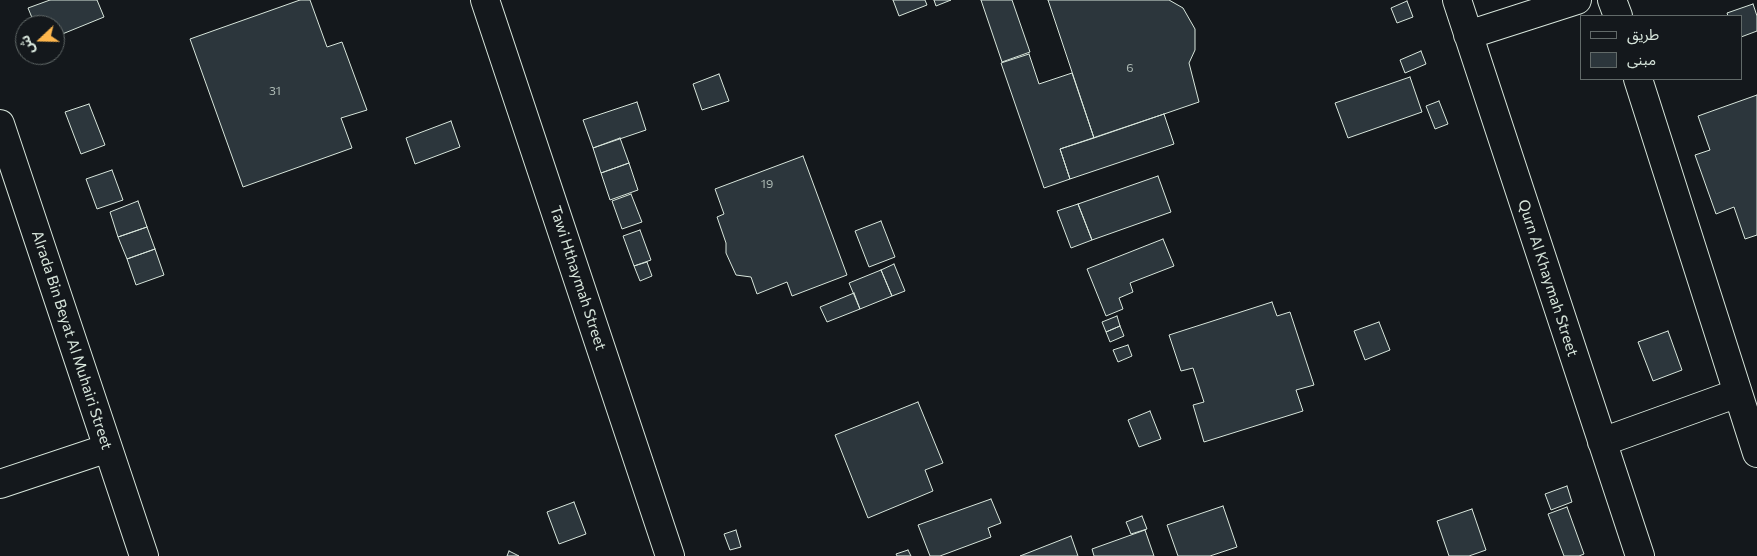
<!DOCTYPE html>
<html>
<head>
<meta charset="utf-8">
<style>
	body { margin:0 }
	#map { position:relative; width:1757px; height:556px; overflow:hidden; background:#14181c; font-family:Commissioner,"Noto Sans Arabic",sans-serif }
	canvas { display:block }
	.legend { position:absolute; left:1580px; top:15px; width:162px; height:65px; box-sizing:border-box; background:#14181c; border:1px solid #626a69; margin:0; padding:6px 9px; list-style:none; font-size:15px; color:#d8e6dc }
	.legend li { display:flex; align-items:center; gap:10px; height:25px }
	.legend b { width:25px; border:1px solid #626a69 }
	.north { position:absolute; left:15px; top:15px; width:50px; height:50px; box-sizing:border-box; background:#14181c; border:1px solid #626a69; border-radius:50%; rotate:249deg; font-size:14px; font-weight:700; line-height:20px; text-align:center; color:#d8e6dc }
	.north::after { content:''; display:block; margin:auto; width:18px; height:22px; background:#ffb74d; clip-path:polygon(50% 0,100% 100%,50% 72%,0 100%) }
</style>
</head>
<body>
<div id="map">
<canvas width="1757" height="556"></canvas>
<ul class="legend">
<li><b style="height:6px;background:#14181c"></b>طريق</li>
<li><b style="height:14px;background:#2c363c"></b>مبنى</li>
</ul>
<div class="north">ش</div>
</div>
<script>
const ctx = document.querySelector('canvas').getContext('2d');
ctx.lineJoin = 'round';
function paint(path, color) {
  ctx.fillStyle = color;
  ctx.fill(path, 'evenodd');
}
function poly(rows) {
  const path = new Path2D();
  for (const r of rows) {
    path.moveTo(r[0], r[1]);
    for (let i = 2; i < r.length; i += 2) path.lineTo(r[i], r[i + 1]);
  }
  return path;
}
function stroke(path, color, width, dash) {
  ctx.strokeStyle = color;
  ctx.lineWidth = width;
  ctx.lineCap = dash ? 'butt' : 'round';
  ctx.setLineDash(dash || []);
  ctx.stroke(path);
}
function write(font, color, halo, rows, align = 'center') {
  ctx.font = font + ' Commissioner,sans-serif';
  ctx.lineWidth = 4;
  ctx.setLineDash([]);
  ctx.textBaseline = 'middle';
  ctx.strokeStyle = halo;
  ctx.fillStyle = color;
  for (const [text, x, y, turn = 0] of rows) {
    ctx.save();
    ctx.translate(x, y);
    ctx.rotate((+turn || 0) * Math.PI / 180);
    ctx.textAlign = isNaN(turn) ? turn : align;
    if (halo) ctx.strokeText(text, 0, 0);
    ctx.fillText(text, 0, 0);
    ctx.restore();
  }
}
const building = poly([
	[50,0,97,0,104,17,55,37,55,25,35,25,28,8,50,0],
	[300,0,310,0,327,47,342,42,367,110,341,118,352,148,243,187,190,39,300,0],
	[893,0,925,0,927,5,899,16,893,0],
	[934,0,951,0,936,6,934,0],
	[981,0,1012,0,1030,52,1002,62,981,0],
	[1048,0,1169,0,1183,8,1195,29,1195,50,1189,63,1199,102,1094,138,1048,0],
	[1407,1,1413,17,1397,23,1391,8,1407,1],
	[1753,4,1757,16,1757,31,1741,37,1741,16,1728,16,1727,13,1753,4],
	[1421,51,1426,64,1405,73,1400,60,1421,51],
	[1029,54,1039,84,1072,73,1094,138,1060,149,1070,179,1044,188,1001,63,1029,54],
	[719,74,729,101,702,110,693,84,719,74],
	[1410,77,1422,112,1348,138,1335,103,1410,77],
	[1757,95,1757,235,1745,239,1734,207,1716,214,1695,155,1710,150,1698,116,1757,95],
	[1439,101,1448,124,1435,129,1426,106,1439,101],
	[637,102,646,130,593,148,583,120,637,102],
	[89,104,105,145,81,154,65,112,89,104],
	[1164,114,1174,144,1070,179,1060,149,1164,114],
	[451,121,460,147,415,164,406,138,451,121],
	[620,138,629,163,601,173,593,148,620,138],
	[803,156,847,275,792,296,787,282,757,294,751,277,736,275,726,253,726,243,717,217,724,214,715,189,803,156],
	[629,163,638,190,610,200,601,173,629,163],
	[112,170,123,200,97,209,86,179,112,170],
	[1158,176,1171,212,1092,240,1078,204,1158,176],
	[631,194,642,222,622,229,612,201,631,194],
	[138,201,147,227,118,237,110,212,138,201],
	[1078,204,1092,240,1071,248,1057,211,1078,204],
	[881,221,895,257,869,267,855,231,881,221],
	[147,227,155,249,127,259,118,237,147,227],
	[640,230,651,260,634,266,623,236,640,230],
	[1163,239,1174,266,1130,283,1133,292,1119,298,1123,309,1106,316,1087,269,1163,239],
	[155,249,164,275,136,285,127,259,155,249],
	[647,262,652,276,640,281,634,266,647,262],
	[894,264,905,291,892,296,881,270,894,264],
	[881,270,892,296,860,309,849,283,881,270],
	[854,293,860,309,827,322,820,307,854,293],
	[1272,302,1277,316,1290,312,1314,385,1296,390,1303,411,1204,442,1193,405,1204,402,1193,368,1181,371,1169,335,1272,302],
	[1117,316,1120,326,1106,332,1102,322,1117,316],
	[1379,322,1390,350,1365,360,1354,331,1379,322],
	[1120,326,1124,336,1110,342,1106,332,1120,326],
	[1668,331,1682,370,1653,381,1638,342,1668,331],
	[1128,345,1132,356,1118,362,1113,350,1128,345],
	[918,402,943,463,925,470,933,491,868,518,835,435,918,402],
	[1150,411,1161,439,1139,447,1128,420,1150,411],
	[1567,486,1572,502,1551,510,1545,494,1567,486],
	[991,499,1001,523,988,528,991,537,940,556,930,556,918,525,991,499],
	[574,502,586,534,559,544,547,512,574,502],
	[1223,506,1237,547,1210,556,1178,556,1167,525,1223,506],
	[1567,507,1584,554,1579,556,1564,556,1548,514,1567,507],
	[1472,509,1486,550,1469,556,1449,556,1437,521,1472,509],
	[1142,516,1147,529,1131,534,1126,522,1142,516],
	[736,530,741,547,730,550,724,534,736,530],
	[1145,530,1154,556,1094,556,1092,549,1145,530],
	[1071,536,1078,556,1020,556,1071,536],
	[908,550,911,556,897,556,896,554,908,550],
	[509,551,519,556,507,556,509,551]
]);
paint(building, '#2c363c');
stroke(building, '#d8e6dc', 1);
const minor = poly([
	[485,0,670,556],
	[1457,0,1640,556],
	[1612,0,1618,16],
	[1468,35,1577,0],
	[1638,79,1757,453],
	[0,124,144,556],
	[1602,442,1738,393],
	[0,484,108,448]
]);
stroke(minor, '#d8e6dc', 30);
stroke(minor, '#14181c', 28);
write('12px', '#adbab4', null, [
	["6",1130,68],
	["31",275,91],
	["19",767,184]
]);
write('15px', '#d8e6dc', '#14181c', [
	["Tawi Hthaymah Street",578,278,72],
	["Qurn Al Khaymah Street",1548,278,72],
	["Alrada Bin Beyat Al Muhairi Street",72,340,72]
]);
</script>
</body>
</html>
